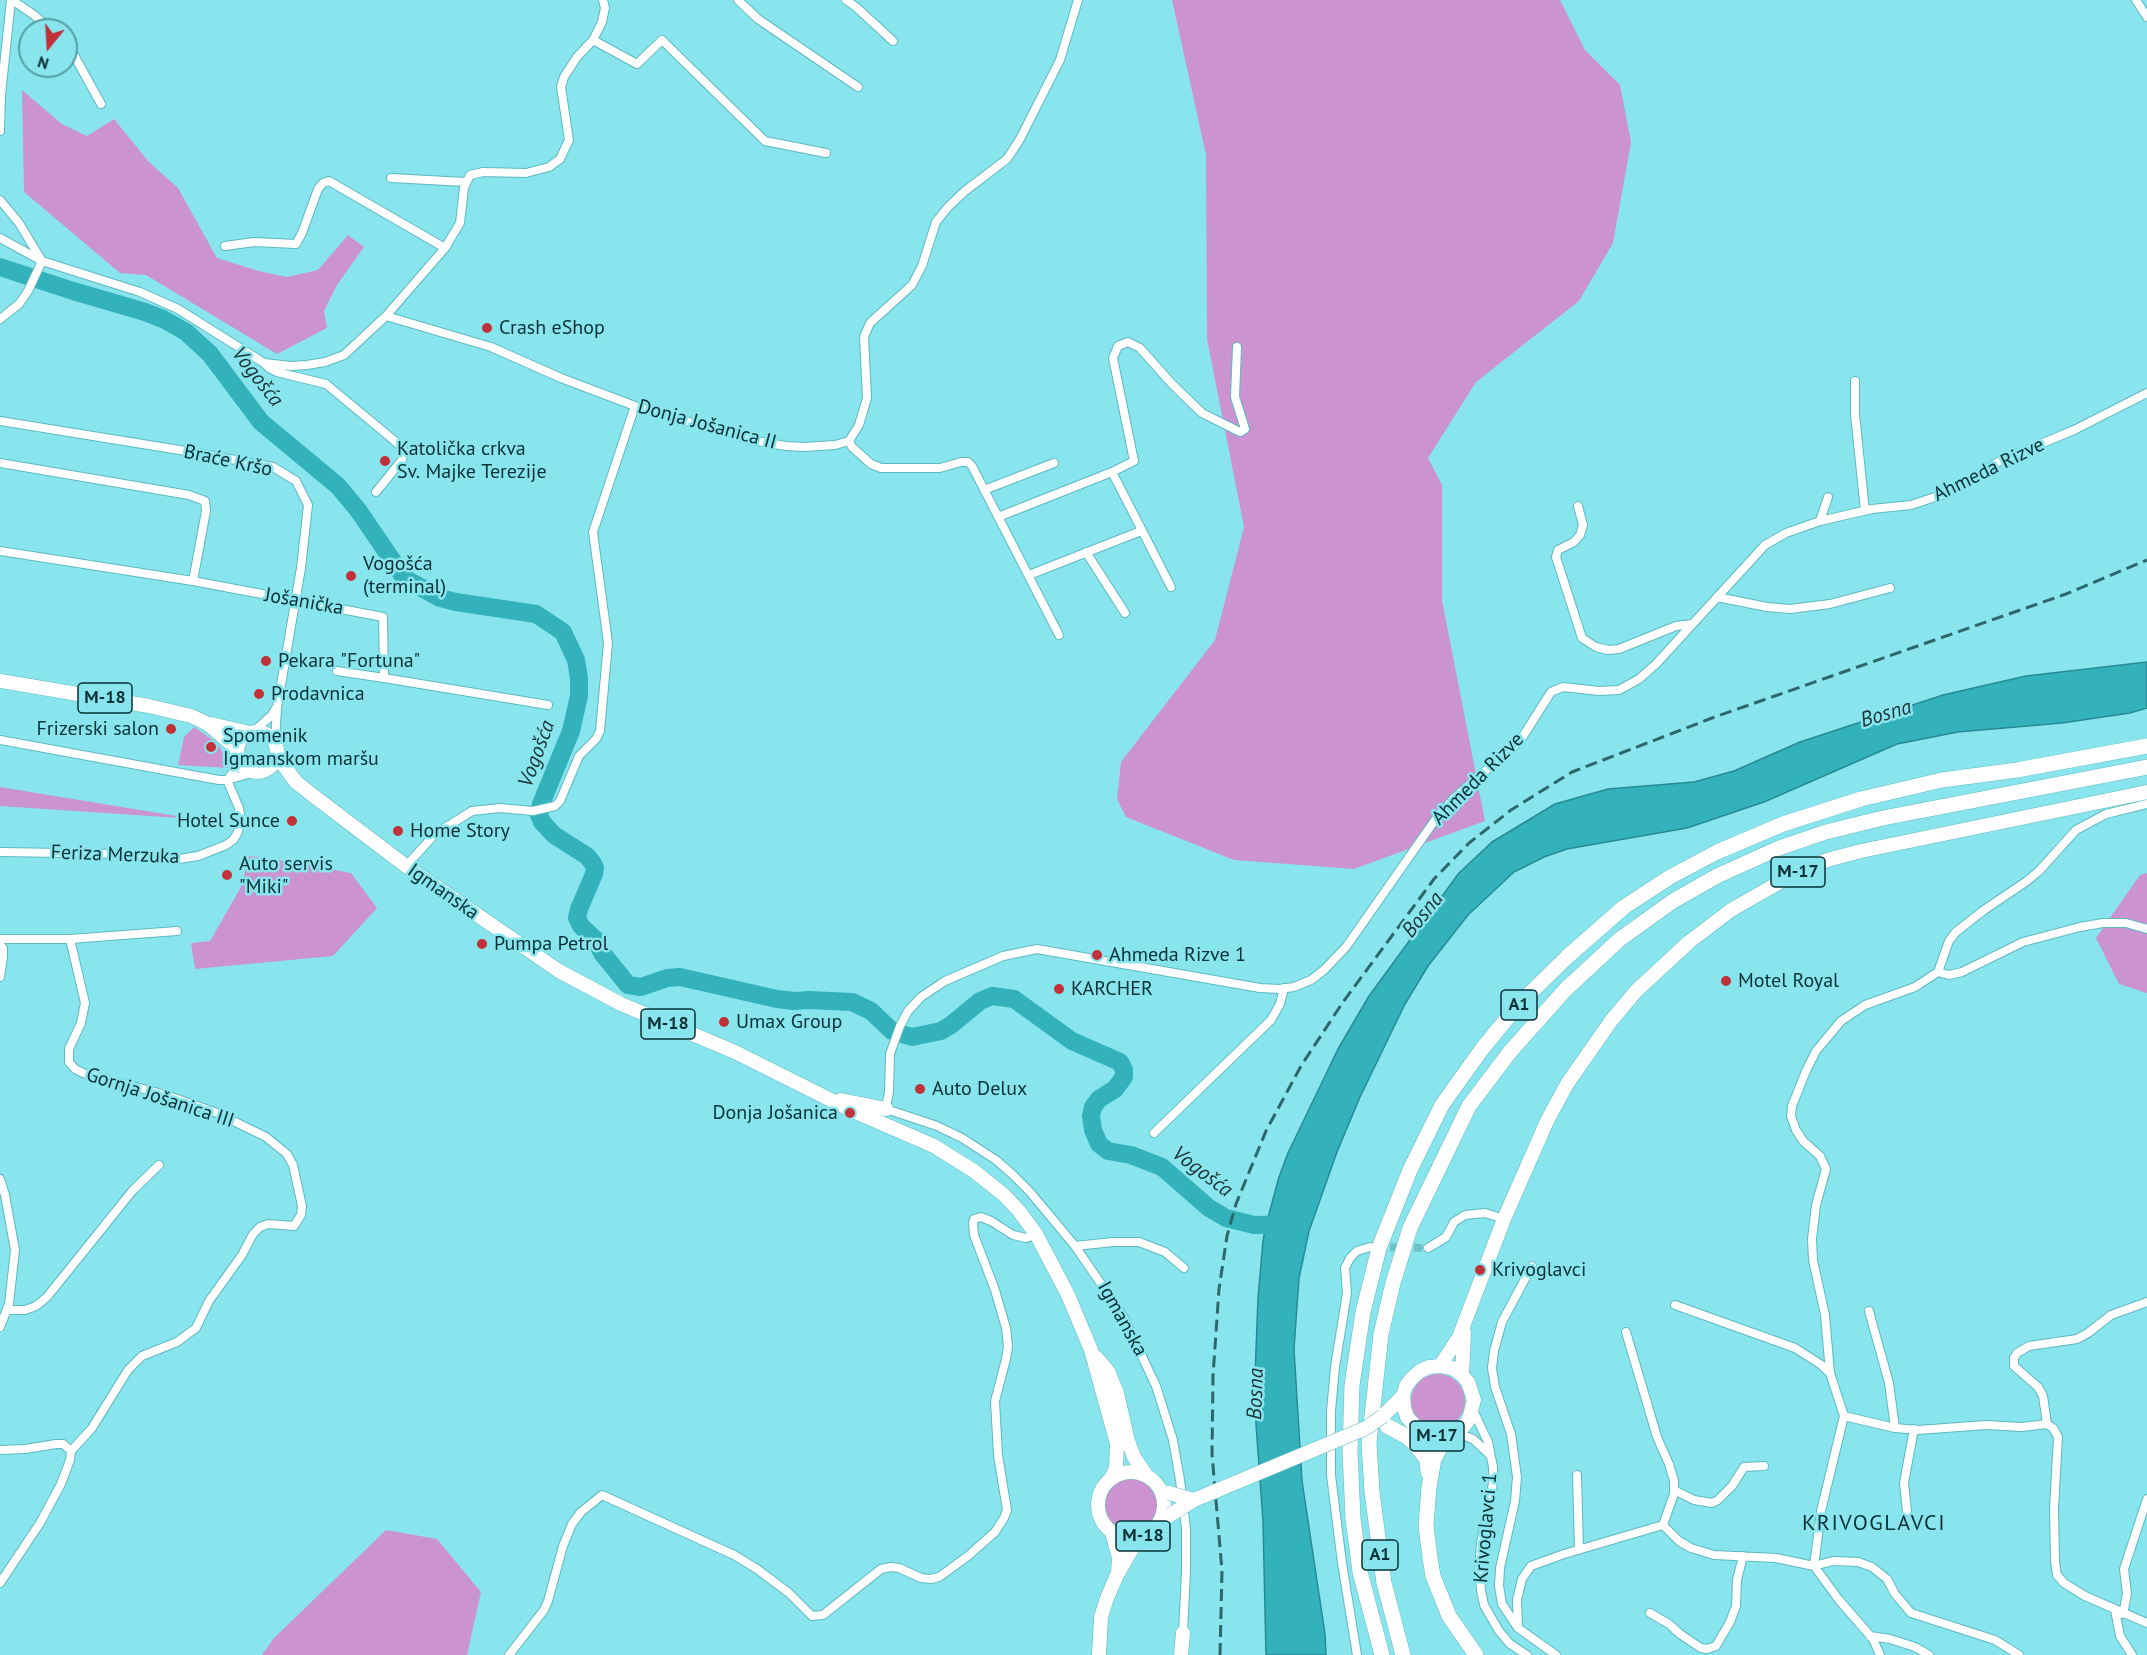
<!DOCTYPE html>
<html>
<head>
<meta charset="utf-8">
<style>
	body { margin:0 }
	#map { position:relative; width:2147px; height:1655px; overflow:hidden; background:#89e5ed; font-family:"PT Sans",sans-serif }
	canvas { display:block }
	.north { position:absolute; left:18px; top:18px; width:60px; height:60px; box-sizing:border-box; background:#89e5ed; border:2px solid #559da3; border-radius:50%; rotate:198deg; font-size:16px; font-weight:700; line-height:24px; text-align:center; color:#073135 }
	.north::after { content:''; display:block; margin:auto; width:21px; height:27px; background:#c13139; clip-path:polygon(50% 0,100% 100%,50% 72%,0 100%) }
</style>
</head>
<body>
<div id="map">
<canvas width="2147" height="1655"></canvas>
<div class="north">N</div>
</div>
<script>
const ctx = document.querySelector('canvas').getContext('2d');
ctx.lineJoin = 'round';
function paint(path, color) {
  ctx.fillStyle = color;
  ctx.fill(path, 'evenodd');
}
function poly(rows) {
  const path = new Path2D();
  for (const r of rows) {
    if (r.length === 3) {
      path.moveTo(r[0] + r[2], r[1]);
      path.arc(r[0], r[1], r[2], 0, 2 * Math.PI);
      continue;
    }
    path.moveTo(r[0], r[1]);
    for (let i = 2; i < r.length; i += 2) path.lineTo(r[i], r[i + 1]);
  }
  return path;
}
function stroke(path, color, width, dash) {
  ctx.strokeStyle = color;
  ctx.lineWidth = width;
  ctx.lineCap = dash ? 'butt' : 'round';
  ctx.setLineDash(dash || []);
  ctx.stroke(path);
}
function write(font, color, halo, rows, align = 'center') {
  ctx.font = font + ' "PT Sans",sans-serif';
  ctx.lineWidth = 5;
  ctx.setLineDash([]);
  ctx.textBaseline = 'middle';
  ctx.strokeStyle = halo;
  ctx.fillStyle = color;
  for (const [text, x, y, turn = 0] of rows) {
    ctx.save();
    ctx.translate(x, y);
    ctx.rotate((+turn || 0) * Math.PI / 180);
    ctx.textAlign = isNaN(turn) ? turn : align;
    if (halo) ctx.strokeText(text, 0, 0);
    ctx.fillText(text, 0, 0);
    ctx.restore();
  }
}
paint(poly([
	[1172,0,1560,0,1585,50,1620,85,1631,142,1613,243,1579,301,1476,382,1428,458,1442,485,1442,600,1485,821,1354,869,1234,860,1126,817,1117,799,1121,762,1215,640,1244,527,1207,339,1206,155],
	[22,90,62,124,87,136,114,119,149,162,178,188,217,258,259,271,287,277,318,270,348,235,364,247,337,285,324,311,327,328,277,354,146,275,120,273,24,192],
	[194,727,216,742,227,759,229,768,178,765,184,737],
	[0,787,195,819,0,806],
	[249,856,292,862,351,873,377,908,333,956,195,969,191,943,210,941,241,887],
	[2147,873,2147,993,2119,984,2096,938,2140,875],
	[1438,1401,27],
	[1131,1506,28],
	[386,1530,437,1539,481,1592,467,1655,262,1655,274,1638]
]), '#cb94d1');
const water = poly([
	[2147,662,2147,708,2130,713,2062,723,1958,732,1897,744,1764,802,1687,828,1567,849,1544,857,1514,872,1468,915,1428,966,1405,1004,1360,1097,1337,1152,1309,1231,1299,1278,1294,1349,1302,1481,1325,1634,1326,1655,1266,1655,1263,1521,1256,1424,1255,1376,1258,1298,1263,1241,1266,1225,1279,1177,1288,1153,1338,1049,1369,996,1459,873,1492,842,1555,804,1608,789,1694,782,1734,771,1800,742,1943,695,2026,676,2147,662]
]);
paint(water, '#34b2bc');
stroke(water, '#268b94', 1.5);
stroke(poly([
	[0,267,70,290,145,312,163,319,186,332,210,354,261,422,338,486,358,510,403,576,409,581,440,598,456,602,536,614,563,632,576,660,579,678,579,696,571,731,541,804,539,815,542,822,554,835,587,856,592,862,595,868,594,874,579,909,577,918,581,926,596,940,602,953,628,985,641,987,667,978,680,977,777,999,794,1001,809,1000,852,1002,871,1011,892,1031,912,1037,941,1031,951,1025,980,1001,992,996,1014,999,1072,1041,1120,1062,1124,1070,1124,1077,1115,1089,1099,1099,1093,1107,1091,1116,1093,1130,1099,1144,1108,1151,1131,1155,1162,1167,1209,1208,1226,1218,1254,1225,1290,1224]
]), '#34b2bc', 18);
stroke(poly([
	[1378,1247,1428,1248]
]), '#6fc1c8', 8, [8, 4]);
const minor = poly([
	[12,0,34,15,51,30],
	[738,0,758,19,858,87],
	[846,0,856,7,893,41],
	[2136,0,2147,17],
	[593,40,637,64,662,40,765,141,826,153],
	[66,45,75,57,101,104],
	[0,131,1,95,11,0],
	[391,178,465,182],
	[0,200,19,223,42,261],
	[0,238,42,261],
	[225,246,254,242,296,244,302,233,318,189,323,183,329,181,445,248],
	[386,316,491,347,561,378,635,406,751,440,786,446,804,447,835,445,849,441,859,425,867,398,864,337,870,323,912,285,922,266,936,222,948,207,965,191,1007,159,1020,139,1060,60,1078,0],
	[0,319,19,304,28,291,42,261,140,292,178,309,264,363,291,366,307,365,325,362,344,355,386,316,445,248,460,223,464,188,470,175,483,172,526,173,549,167,560,159,569,140,561,87,564,77,577,57,593,40,602,22,605,8,603,0],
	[264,363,269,368,277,372,326,384,402,447,404,451,402,460,376,492],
	[1855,381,1855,414,1865,511],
	[0,421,198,453,273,467,296,481,308,505,301,568,277,708,275,742],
	[849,441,852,447,871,464,881,468,940,468,961,462,968,462,972,466,1059,635],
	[0,463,189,495,205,501,206,511,193,581],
	[1112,472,1171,587],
	[984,490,1054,463],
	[1578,506,1583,525,1580,535,1574,542,1558,550,1556,557,1582,638,1596,647,1608,650,1619,649,1676,626,1692,624],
	[998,517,1112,472,1134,461,1113,358,1118,346,1128,342,1140,348,1172,384,1202,413,1240,432,1245,429,1235,397,1237,347],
	[1820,521,1828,497],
	[0,551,193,581,383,617,384,678,548,705],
	[1086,552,1125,613],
	[1029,575,1141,531],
	[1717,597,1767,607,1790,609,1830,604,1890,588],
	[337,671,384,678],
	[253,732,272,715,276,708],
	[0,740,219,780,227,780,255,772],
	[228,779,235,769,238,759],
	[2147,804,2106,814,2076,830,2039,871,2027,881,1984,910,1956,932,1949,941,1938,972,1949,975,1962,972,2023,942,2080,927,2103,923,2126,923,2147,929],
	[0,852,125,854,179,859,198,856,226,845,233,840,237,834,241,821,239,808,227,780],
	[406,866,435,834,472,811,500,808,533,811,555,806,560,801,579,756,596,739,600,731,608,643,593,532,635,406],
	[0,939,70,939,177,931],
	[70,939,85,1003,81,1023,69,1049,69,1062,75,1069,83,1073,166,1095,217,1113,266,1137,287,1154,293,1165,302,1206,301,1215,294,1226,268,1224,260,1227,253,1234,242,1255,209,1301,196,1328,177,1342,142,1356,128,1370,92,1428,71,1451],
	[0,945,3,948,3,957,0,977],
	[886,1109,937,1126,962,1138,996,1160,1012,1174,1030,1192,1075,1246,1123,1316,1156,1386,1173,1440,1180,1480,1186,1529,1186,1571,1183,1633],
	[885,1112,889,1092,890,1054,900,1026,908,1011,921,997,945,981,1003,956,1037,949,1260,988,1279,989,1294,987,1311,980,1324,970,1346,947,1435,820,1453,799,1520,741,1551,692,1563,687,1599,691,1619,690,1639,679,1656,664,1765,545,1786,533,1820,521,1872,509,1911,505,1950,492,2000,461,2074,430,2147,393],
	[1154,1133,1271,1020,1280,1004,1284,988],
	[0,1179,5,1195,15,1250,9,1304,0,1327],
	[1075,1246,1113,1242,1139,1242,1165,1252,1184,1268],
	[1428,1248,1446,1237,1454,1222,1465,1215,1485,1213,1504,1219],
	[1532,1266,1502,1322,1494,1351,1492,1368,1495,1387,1511,1434,1517,1477,1515,1501,1500,1568,1499,1586,1502,1604,1518,1628,1556,1655],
	[1675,1305,1795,1348,1820,1364,1830,1373],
	[7,1310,25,1310,36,1306,47,1297,133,1190,159,1165],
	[1869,1311,1889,1383,1895,1428],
	[1626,1332,1657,1437,1669,1464,1674,1481,1674,1494,1663,1525,1679,1541,1691,1548,1714,1555,1776,1558,1814,1566,1833,1561,1858,1562,1872,1567,1887,1579,1895,1594,1911,1613,1995,1640,2019,1655],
	[1473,1410,1488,1442,1493,1467,1493,1483,1481,1543,1479,1571,1481,1590,1484,1605,1499,1631,1510,1644,1527,1655],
	[1844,1416,1830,1373,1825,1315,1813,1260,1812,1239,1816,1205,1826,1169,1820,1156,1803,1141,1796,1130,1791,1116,1792,1106,1806,1071,1816,1051,1841,1021,1865,1005,1915,987,1938,972],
	[2047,1424,2043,1396,2038,1387,2014,1366,2014,1358,2017,1353,2029,1346,2077,1339,2088,1333,2111,1315,2147,1302],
	[1455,1432,1473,1439,1489,1454],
	[0,1450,25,1449,56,1444,63,1444,71,1451,70,1460,61,1484,40,1523,0,1583],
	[1577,1475,1579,1550],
	[1674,1490,1694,1500,1712,1503,1718,1500,1732,1486,1744,1467,1764,1466],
	[1907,1511,1904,1483,1914,1429],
	[2115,1610,2120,1636,2132,1655],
	[1650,1613,1669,1624,1680,1634,1701,1648,1707,1649,1716,1646,1730,1622,1736,1606,1737,1580,1743,1556],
	[2123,1614,2127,1594,2124,1569,2147,1499],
	[1518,1627,1517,1600,1522,1579,1531,1566,1564,1554,1663,1525],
	[1870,1636,1890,1639,1915,1647,1929,1655],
	[509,1655,544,1610,548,1601,563,1546,572,1524,581,1512,602,1495,734,1555,757,1569,789,1593,812,1616,823,1615,881,1569,891,1567,899,1568,921,1578,931,1579,939,1577,968,1556,995,1532,1004,1518,1007,1510,998,1455,995,1401,1006,1359,1008,1347,1006,1328,995,1290,974,1235,973,1223,974,1219,981,1217,991,1221,1013,1235,1026,1238,1036,1234],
	[1357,1655,1342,1563,1331,1475,1331,1411,1335,1367,1347,1293,1345,1268,1350,1258,1357,1251,1370,1247],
	[1880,1655,1873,1639,1839,1600,1814,1566,1821,1511,1844,1416,1895,1428,1918,1430,1986,1425,2022,1427,2047,1424,2053,1428,2058,1437,2054,1508,2055,1562,2057,1575,2064,1583,2085,1596,2147,1623]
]);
const primary = poly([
	[0,681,149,706,191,716,208,724,237,749],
	[211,724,250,733],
	[257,752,20],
	[277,756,296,782,315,797,406,866,559,971,621,1004,735,1052,851,1110,934,1146,974,1171,1004,1195,1019,1211,1036,1234,1068,1295,1091,1350,1117,1444,1116,1468,1111,1479],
	[841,1100,886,1109],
	[1096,1357,1108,1371,1117,1393,1128,1441,1134,1457,1147,1476],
	[1440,1366,1452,1368,1462,1375,1468,1382,1474,1400,1469,1419,1463,1427,1451,1434,1438,1436,1420,1431,1407,1417,1404,1407,1403,1396,1406,1386,1412,1378,1420,1371,1429,1367,1440,1366,1459,1337,1504,1219,1547,1121,1567,1084,1611,1021,1636,991,1689,942,1731,910,1794,874,1827,860,1861,851,2147,792],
	[1462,1375,1464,1332],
	[1383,1416,1403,1396],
	[1131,1505,33],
	[1112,1532,1119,1558,1118,1573],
	[1099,1655,1101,1617,1107,1598,1117,1575,1139,1537],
	[1181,1655,1183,1633]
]);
const motorway = poly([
	[1387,1426,1406,1436,1414,1443,1424,1456],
	[1420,1431,1426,1451,1428,1472],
	[1447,1435,1434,1459,1429,1487,1426,1525,1430,1558,1433,1576,1449,1616,1476,1655],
	[1382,1655,1360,1572,1353,1518,1350,1452,1352,1385,1363,1312,1379,1248,1410,1170,1442,1105,1482,1049,1518,1005,1567,957,1624,907,1670,877,1717,852,1783,824,1861,799,1942,780,2017,770,2147,746],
	[1403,1655,1384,1583,1372,1492,1369,1443,1381,1334,1393,1283,1410,1228,1469,1106,1509,1053,1565,990,1620,939,1673,901,1717,876,1779,848,1826,832,1883,818,2147,767]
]);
stroke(minor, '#5cb9c1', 10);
stroke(primary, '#5cb9c1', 15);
stroke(motorway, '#5cb9c1', 16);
stroke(minor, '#fff', 8);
stroke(primary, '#fff', 14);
stroke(motorway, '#fff', 15);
stroke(poly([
	[1220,1655,1222,1571,1212,1454,1213,1376,1219,1289,1227,1236,1236,1204,1266,1131,1301,1066,1343,1002,1434,879,1469,843,1511,810,1572,772,1712,718,2066,594,2147,560]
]), '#2d666b', 3, [12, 6]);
const primaryBridge = poly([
	[1169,1493,1194,1500],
	[1170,1515,1194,1500,1366,1428,1383,1416]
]);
stroke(primaryBridge, '#5cb9c1', 15, []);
stroke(primaryBridge, '#fff', 14);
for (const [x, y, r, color] of [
	[487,328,6,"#c13139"],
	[385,461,6,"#c13139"],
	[351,576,6,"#c13139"],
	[266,661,6,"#c13139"],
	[259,694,6,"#c13139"],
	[171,729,6,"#c13139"],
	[211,747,6,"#c13139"],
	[292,821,6,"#c13139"],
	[398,831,6,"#c13139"],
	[227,875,6,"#c13139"],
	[482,944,6,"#c13139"],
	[1097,955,6,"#c13139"],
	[1726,981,6,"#c13139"],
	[1059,989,6,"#c13139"],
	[724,1022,6,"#c13139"],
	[920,1089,6,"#c13139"],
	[850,1113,6,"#c13139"],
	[1480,1270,6,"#c13139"]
]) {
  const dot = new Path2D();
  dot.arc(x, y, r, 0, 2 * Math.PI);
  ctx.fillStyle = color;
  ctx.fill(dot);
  stroke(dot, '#89e5ed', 2);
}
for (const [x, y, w] of [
	[105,698,54],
	[1798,872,54],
	[1519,1005,36],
	[668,1024,54],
	[1437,1436,54],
	[1143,1536,54],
	[1380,1555,36]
]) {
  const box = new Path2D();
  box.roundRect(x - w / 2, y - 15, w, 30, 4.5);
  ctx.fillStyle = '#89e5ed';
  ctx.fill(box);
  stroke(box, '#073135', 1.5);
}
write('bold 18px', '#073135', null, [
	["M-18",105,698],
	["M-17",1798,872],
	["A1",1519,1005],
	["M-18",668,1024],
	["M-17",1437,1436],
	["M-18",1143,1536],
	["A1",1380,1555]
]);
write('20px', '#073135', '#89e5ed', [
	["Crash eShop",499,328],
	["Katolička crkva",397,449],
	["Sv. Majke Terezije",397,472],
	["Vogošća",363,564],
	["(terminal)",363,587],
	["Pekara \"Fortuna\"",278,661],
	["Prodavnica",271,694],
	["Frizerski salon",159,729,"right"],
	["Spomenik",223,736],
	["Igmanskom maršu",223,759],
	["Hotel Sunce",280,821,"right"],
	["Home Story",410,831],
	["Auto servis",239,864],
	["\"Miki\"",239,887],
	["Pumpa Petrol",494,944],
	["Ahmeda Rizve 1",1109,955],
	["Motel Royal",1738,981],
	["KARCHER",1071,989],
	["Umax Group",736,1022],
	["Auto Delux",932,1089],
	["Donja Jošanica",838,1113,"right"],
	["Krivoglavci",1492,1270]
], 'left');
write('20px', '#073135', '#89e5ed', [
	["Donja Jošanica II",707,425,15],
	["Braće Kršo",228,461,12],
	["Ahmeda Rizve",1989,470,-26],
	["Jošanička",304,602,10],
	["Ahmeda Rizve",1478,779,-45],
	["Feriza Merzuka",115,855,2],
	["Igmanska",443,892,35],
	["Gornja Jošanica III",160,1098,18],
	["Igmanska",1122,1319,61],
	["Krivoglavci 1",1486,1528,-85]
]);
write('italic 21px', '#1b3537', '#89e5ed', [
	["Vogošća",257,377,52],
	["Bosna",1886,714,-16],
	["Vogošća",537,754,-70],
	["Bosna",1423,915,-51],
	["Vogošća",1202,1172,37],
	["Bosna",1256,1394,-88]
]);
ctx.letterSpacing = '1.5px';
write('22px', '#073135', '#89e5ed', [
	["KRIVOGLAVCI",1874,1524]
]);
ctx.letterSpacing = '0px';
</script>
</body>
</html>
